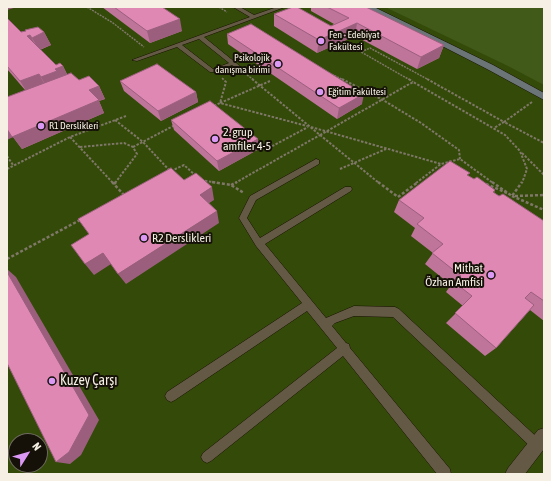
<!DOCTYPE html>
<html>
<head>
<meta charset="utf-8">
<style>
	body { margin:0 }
	#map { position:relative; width:551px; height:481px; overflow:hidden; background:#302714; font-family:"Asap Condensed",sans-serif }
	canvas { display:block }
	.frame { position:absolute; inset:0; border:8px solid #f6f0e4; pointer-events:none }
	.north { position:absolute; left:8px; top:433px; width:40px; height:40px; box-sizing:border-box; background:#151108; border:1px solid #6f6a60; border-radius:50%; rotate:53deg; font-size:11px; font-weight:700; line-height:16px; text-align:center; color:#f6f0e4 }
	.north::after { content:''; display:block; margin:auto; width:14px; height:18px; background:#db99f5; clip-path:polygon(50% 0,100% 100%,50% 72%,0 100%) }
</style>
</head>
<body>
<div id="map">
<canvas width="551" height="481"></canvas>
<div class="frame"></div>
<div class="north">N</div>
</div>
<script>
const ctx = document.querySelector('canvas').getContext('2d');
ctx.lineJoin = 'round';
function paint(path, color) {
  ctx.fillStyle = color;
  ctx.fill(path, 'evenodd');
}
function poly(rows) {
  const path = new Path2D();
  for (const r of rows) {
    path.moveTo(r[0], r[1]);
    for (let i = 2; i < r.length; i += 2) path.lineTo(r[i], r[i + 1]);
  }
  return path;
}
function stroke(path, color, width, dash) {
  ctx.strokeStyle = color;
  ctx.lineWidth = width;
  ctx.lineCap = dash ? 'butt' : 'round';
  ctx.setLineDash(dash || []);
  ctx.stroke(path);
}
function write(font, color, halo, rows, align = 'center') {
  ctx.font = font + ' "Asap Condensed",sans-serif';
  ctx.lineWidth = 4;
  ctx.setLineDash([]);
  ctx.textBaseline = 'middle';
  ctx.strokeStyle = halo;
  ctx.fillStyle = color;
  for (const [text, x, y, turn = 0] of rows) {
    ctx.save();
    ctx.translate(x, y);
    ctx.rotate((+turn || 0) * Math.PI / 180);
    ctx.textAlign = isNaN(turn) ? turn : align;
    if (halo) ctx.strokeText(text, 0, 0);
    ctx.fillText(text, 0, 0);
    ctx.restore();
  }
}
paint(poly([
	[7,7,544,7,544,474,7,474],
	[16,441,40,441,40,465,16,465]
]), '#334a09');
paint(poly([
	[385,7,544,7,544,85,508,66]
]), '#415919');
const lane = poly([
	[233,7,240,7,254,15,277,7,285,7,204,37,241,67,241,69,237,69,232,65,214,72,210,72,177,47,137,61,132,60,250,17,233,7],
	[199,39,229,63,213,69,182,45,199,39],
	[316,159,319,160,319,164,256,200,247,218,260,238,345,187,351,187,352,189,351,191,265,244,326,318,354,306,395,307,399,309,541,441,543,445,541,449,537,451,533,449,393,317,354,316,335,323,332,326,346,343,349,344,350,348,450,469,451,474,437,474,343,356,211,461,207,463,203,461,201,457,203,453,337,348,307,311,175,400,171,402,167,400,165,396,167,392,302,303,256,246,239,218,250,196,316,159]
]);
const street = poly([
	[544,428,544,449,525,474,505,474,508,468,538,430,544,428]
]);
const secondary = poly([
	[366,7,374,7,493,65,544,93,544,100,487,69,366,7]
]);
stroke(lane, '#181001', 1);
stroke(street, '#181001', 1);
stroke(secondary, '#181001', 1);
stroke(poly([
	[87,7,113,23,144,47],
	[219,7,227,12],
	[329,73,344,80],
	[247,75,254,80],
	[222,78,224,80],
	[410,80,361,52,370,48,429,80]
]), '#7f7767', 1.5, [2, 1]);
stroke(poly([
	[252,79,320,135],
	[342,79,383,100,421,123,459,150,460,159],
	[409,79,413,82],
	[427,79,504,122,494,128],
	[270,81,220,103,307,126],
	[532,102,504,122,544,143],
	[214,106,220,103,226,82,223,79],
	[115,120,143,142,170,171],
	[311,127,441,164],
	[320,135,379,183],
	[320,135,413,82,505,135,520,151,527,169,522,183],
	[70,137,113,183],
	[80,147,124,143,133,147,137,154,115,183],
	[133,147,175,125],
	[265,150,308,127],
	[522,153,544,175],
	[7,156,13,165],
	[7,169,70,137,126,116],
	[340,169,386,149],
	[171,171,184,165,196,176],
	[201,180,218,183],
	[235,183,320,135],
	[416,183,441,164,460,159,493,183]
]), '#7f7767', 2, [2.5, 1.5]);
stroke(poly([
	[112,182,124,195],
	[212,182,231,185,244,193],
	[378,182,398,197,418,182],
	[492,182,512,196,522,182],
	[114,184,116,182],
	[486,184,507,193],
	[231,185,237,182],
	[512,196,544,210],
	[515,196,544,195],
	[7,259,80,220]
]), '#7f7767', 2.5, [3, 2]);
paint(lane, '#635944');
paint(street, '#635944');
paint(secondary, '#6b7578');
paint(poly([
	[102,7,163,7,162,7,182,31,150,43],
	[311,7,366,7,444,45,439,58,417,69,355,36,317,53,274,26,274,14,331,26,334,24,311,11],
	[7,18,21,32,25,31,25,30,44,32,51,45,40,50,56,65,63,66,67,74,79,80,99,86,105,99,99,101,104,113,22,149,13,137,25,90,7,69],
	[227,34,362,104,337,119,228,44],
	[120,81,196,92,198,102,161,121,124,91],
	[171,120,259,149,219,171,174,130],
	[468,176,474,179,495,190,494,193,499,196,544,221,544,321,530,310,496,348,485,356,446,323,463,306,446,292,451,285,425,264,433,253,411,236,415,228,394,212,399,200]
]), '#bf759a');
paint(poly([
	[7,7,17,7,7,10],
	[180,19,182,31,150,43,147,31],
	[357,23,355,36,317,53,319,40],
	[44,32,51,45,39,50,32,38],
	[30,35,37,48,27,36],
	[444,45,439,58,417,69,421,57],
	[63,66,69,79,48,90,41,77,55,69],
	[39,74,46,87,28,94,20,81],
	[99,86,105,99,99,101,104,113,22,149,13,137,7,140,7,129,89,90],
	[196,92,198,102,161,121,158,111],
	[364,94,362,104,337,119,339,108],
	[258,139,259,149,219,171,217,161],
	[212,187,214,200,203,207,200,195],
	[217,211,219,223,126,284,118,274],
	[103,253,111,264,94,275,85,264],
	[7,269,16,277,99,420,81,455,70,464,56,462,7,272]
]), '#9b5f7d');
const building = poly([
	[114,7,162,7,180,19,147,31,114,7],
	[293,7,297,7,331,26,349,18,327,7,366,7,444,45,421,57,357,23,319,40,274,14,293,7],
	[7,18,21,32,26,31,25,30,38,27,44,32,32,38,30,35,27,36,56,65,60,63,63,66,55,69,57,71,41,77,39,74,20,81,7,66,7,18],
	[251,24,364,94,339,108,227,34,251,24],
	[157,64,196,92,158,111,120,81,157,64],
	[71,73,79,80,89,76,99,86,89,90,99,100,12,137,7,129,7,97,71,73],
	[210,101,258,139,217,161,171,120,210,101],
	[450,161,470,173,467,175,474,179,477,177,495,190,493,192,499,196,503,194,544,221,544,301,531,292,525,298,534,305,496,348,455,313,472,296,454,282,461,276,432,253,443,244,417,224,424,218,399,200,450,161],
	[171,168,184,180,196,173,212,187,200,195,217,211,118,274,103,253,85,264,71,245,89,234,78,219,171,168],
	[7,272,89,415,69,452,56,462,7,363,7,272]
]);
paint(building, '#de88b3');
stroke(building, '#9b5f7d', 1);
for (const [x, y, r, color] of [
	[321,41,4,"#db99f5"],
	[278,64,4,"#db99f5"],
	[320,92,4,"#db99f5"],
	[41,126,4,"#db99f5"],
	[215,139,4,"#db99f5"],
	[144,238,4,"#db99f5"],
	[491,275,4,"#db99f5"],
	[52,381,4,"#db99f5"]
]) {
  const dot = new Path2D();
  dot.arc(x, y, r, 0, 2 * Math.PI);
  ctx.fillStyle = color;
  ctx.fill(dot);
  stroke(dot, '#151108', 1.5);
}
write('10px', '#f6f0e4', '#151108', [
	["Fen - Edebiyat",329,35],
	["Fakültesi",329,47],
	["Psikolojik",270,58,"right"],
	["danışma birimi",270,70,"right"],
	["Eğitim Fakültesi",328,92],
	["R1 Derslikleri",49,126]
], 'left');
write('12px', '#f6f0e4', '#151108', [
	["2. grup",223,132],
	["amfiler 4-5",223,146],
	["R2 Derslikleri",152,238],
	["Mithat",483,268,"right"],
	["Özhan Amfisi",483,282,"right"]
], 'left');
write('14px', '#f6f0e4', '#151108', [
	["Kuzey Çarşı",60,381]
], 'left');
</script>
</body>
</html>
